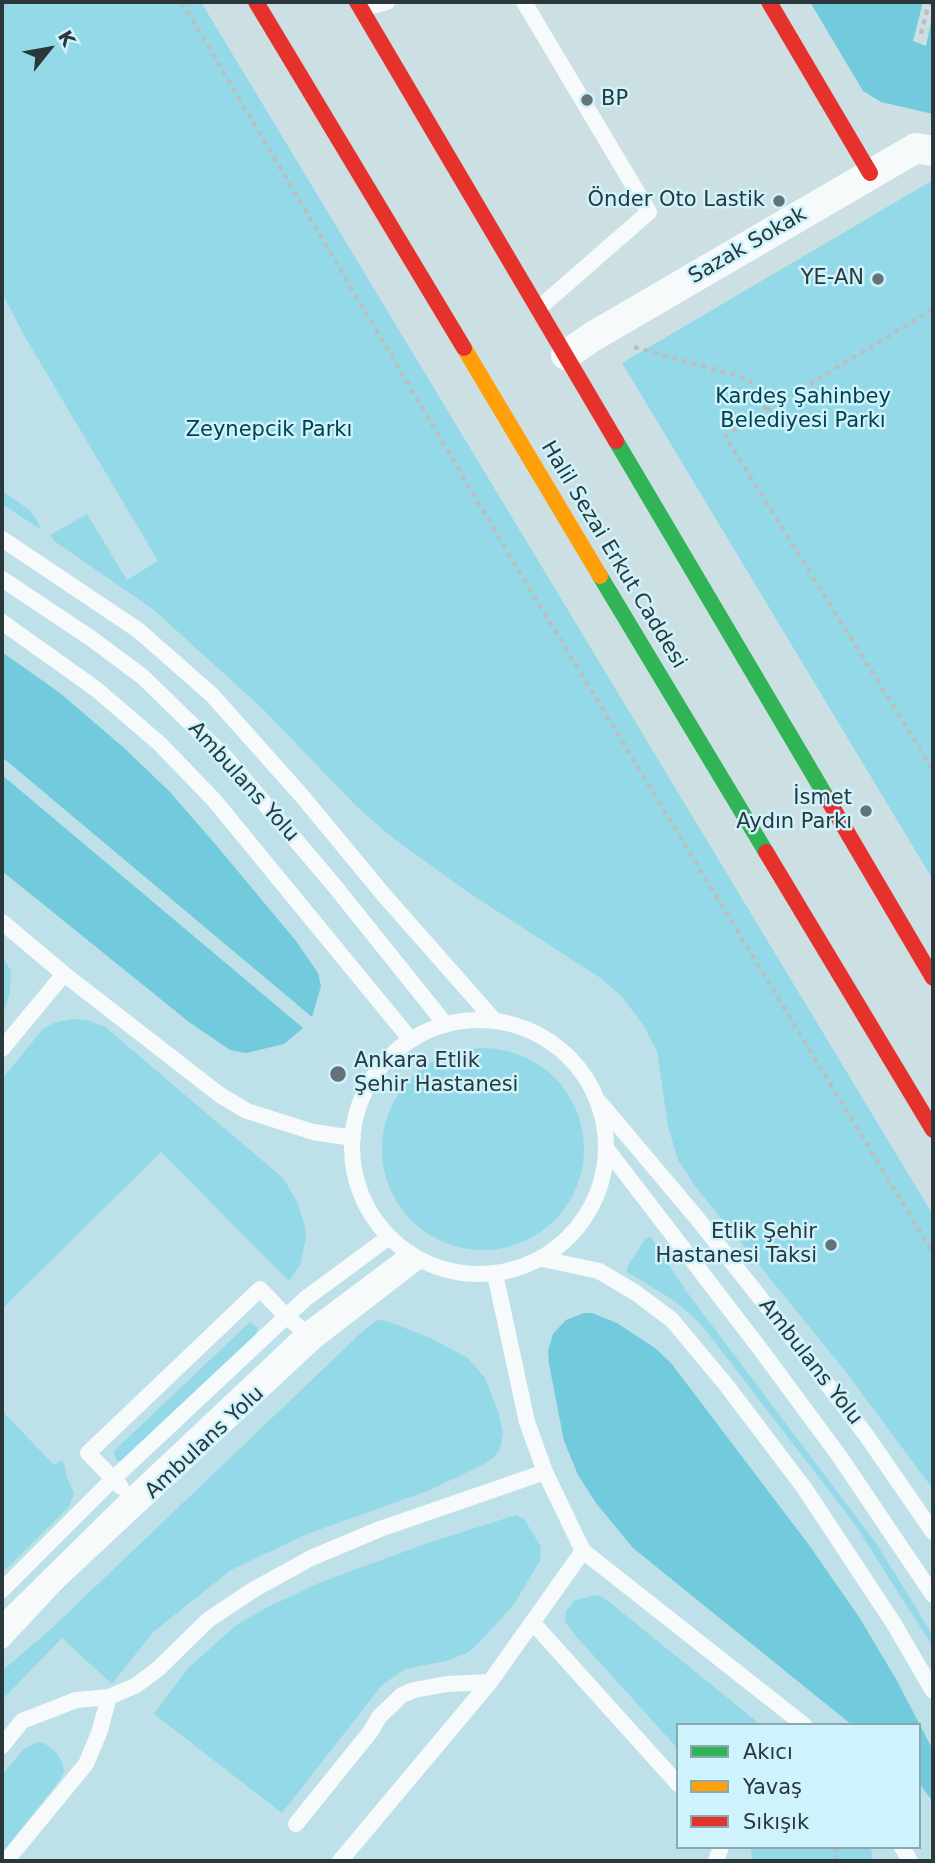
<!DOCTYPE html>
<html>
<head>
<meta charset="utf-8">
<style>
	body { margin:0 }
	#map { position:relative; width:935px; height:1863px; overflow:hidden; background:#cce0e4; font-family:"DejaVu Sans",sans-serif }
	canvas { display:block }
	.frame { position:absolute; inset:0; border:4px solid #2a383c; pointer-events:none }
	.legend { position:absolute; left:676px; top:1723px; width:245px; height:126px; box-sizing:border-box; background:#cef3fc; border:2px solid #8ca8af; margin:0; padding:9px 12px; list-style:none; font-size:21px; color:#2a383c }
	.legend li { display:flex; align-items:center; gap:14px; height:35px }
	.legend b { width:35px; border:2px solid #8ca8af }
	.north { position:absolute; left:14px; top:14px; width:70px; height:70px; -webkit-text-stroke:5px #cef3fc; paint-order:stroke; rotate:59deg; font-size:19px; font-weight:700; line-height:28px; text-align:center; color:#2a383c }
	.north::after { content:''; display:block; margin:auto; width:24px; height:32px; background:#2a383c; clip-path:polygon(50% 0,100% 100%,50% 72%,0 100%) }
</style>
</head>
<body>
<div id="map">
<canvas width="935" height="1863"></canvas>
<div class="frame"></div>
<ul class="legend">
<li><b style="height:9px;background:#30b455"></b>Akıcı</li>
<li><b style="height:9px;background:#ff9f0a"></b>Yavaş</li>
<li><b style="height:9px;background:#e5322d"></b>Sıkışık</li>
</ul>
<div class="north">K</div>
</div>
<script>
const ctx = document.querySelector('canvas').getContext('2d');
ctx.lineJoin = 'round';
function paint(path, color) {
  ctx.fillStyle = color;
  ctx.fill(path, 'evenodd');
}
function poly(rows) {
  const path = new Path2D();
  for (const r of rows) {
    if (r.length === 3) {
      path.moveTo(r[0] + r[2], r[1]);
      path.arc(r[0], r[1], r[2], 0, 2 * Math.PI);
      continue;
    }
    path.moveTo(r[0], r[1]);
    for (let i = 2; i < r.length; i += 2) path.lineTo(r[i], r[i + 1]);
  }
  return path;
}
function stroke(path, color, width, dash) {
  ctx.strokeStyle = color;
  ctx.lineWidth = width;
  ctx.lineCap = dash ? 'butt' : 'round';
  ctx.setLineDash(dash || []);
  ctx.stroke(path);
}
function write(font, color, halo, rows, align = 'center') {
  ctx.font = font + ' "DejaVu Sans",sans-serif';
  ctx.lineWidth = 5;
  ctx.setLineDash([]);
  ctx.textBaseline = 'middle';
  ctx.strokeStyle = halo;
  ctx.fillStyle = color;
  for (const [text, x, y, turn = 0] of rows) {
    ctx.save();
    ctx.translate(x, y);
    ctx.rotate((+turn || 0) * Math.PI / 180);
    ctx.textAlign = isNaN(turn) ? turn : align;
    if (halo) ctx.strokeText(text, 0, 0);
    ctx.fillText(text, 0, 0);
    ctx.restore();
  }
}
paint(poly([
	[2,293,25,337,158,561,263,709,469,893,602,979,623,998,643,1025,657,1051,933,1436,933,1861,2,1861],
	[678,1725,919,1725,919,1847,678,1847]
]), '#bee0e8');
paint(poly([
	[2,2,201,2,933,1215,933,1489,842,1367,695,1186,678,1160,668,1126,657,1051,643,1025,623,998,602,979,469,893,389,835,357,807,263,709,154,610,54,541,50,535,87,514,127,580,158,561,25,337,2,293],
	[933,180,933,880,622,363],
	[2,491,31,511,42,530,2,504],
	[2,956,11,971,10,992,2,1017],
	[71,1019,87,1020,105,1027,284,1179,298,1204,305,1227,306,1238,300,1265,289,1281,161,1152,2,1309,2,1079,43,1029,54,1023],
	[483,1149,101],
	[651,1237,686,1291,878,1546,933,1636,933,1647,854,1523,707,1332,693,1316,670,1298,627,1272,627,1267,645,1239],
	[377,1320,387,1321,428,1337,468,1358,485,1378,499,1414,503,1434,500,1448,495,1456,486,1463,430,1490,307,1534,231,1570,153,1632,112,1684,62,1638,2,1700,2,1671,51,1629,362,1332],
	[250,1322,258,1328,255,1337,121,1463,116,1459,114,1453,115,1450],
	[2,1411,54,1465,61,1460,64,1463,67,1478,74,1493,69,1507,2,1573],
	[516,1515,524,1519,541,1547,540,1561,514,1604,478,1644,467,1653,446,1661,405,1669,382,1685,282,1813,154,1714,189,1667,238,1624,268,1607,319,1583,425,1544],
	[598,1595,608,1601,761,1725,678,1725,678,1749,575,1635,565,1621,566,1611,575,1600],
	[38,1742,44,1743,56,1752,63,1764,64,1772,60,1780,2,1853,2,1775,25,1748],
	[751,1847,869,1847,872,1852,872,1861,752,1861]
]), '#94d9e8');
paint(poly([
	[810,2,923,2,913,41,926,46,933,11,933,114,881,102,863,91],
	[2,652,60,693,123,747,170,792,216,845,296,941,318,973,321,986,312,1017,2,757],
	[2,775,303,1028,284,1044,246,1053,230,1050,189,1022,2,871],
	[584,1313,592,1313,617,1323,655,1348,671,1363,809,1545,859,1617,896,1679,933,1750,933,1802,919,1783,919,1725,852,1725,633,1548,596,1503,578,1475,564,1441,549,1364,548,1351,553,1334,566,1320]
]), '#72cbdc');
stroke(poly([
	[182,2,526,583,933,1253],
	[921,34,929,2],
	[933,309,725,436,933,770],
	[634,347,749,379,767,410],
	[835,1847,836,1861]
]), '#b9c0c2', 4.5, [5, 5]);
stroke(poly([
	[524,2,649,212,538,309],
	[361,9,387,2],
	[2,539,138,630,212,695,302,796,383,894,494,1020],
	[2,579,92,639,143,677,225,757,333,884,446,1025],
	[2,622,96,689,160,744,214,800,411,1040],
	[2,922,64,974,220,1095,247,1111,313,1132,353,1138],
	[479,1147,127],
	[2,1049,64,974],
	[600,1103,696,1217,785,1329,866,1435,933,1532],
	[606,1148,761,1350,840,1457,933,1595],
	[543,1259,599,1271,636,1293,672,1320,727,1386,805,1489,894,1624,933,1691],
	[495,1274,527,1422,545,1472,583,1551,804,1725],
	[121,1487,88,1453,260,1289,287,1317,313,1339],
	[2,1590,113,1479,305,1299,389,1237],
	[2,1623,130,1497,306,1331,410,1253],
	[534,1624,678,1784],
	[2,1641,56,1583,315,1341,420,1260],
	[2,1746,22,1721,76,1700,109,1697,135,1686,158,1669,208,1620,253,1590,311,1558,380,1529,545,1472],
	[296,1824,371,1731,379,1717,402,1695,414,1690,447,1684,490,1682],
	[902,1847,910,1861],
	[6,1861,86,1764,99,1733,109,1697],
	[340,1861,490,1682,583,1551],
	[716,1861,721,1847]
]), '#f7fafb', 16);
stroke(poly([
	[566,355,592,337,916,148,933,151]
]), '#f7fafb', 30);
stroke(poly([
	[616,441,827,798],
	[600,576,766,852]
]), '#30b455', 16);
stroke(poly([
	[464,348,600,576]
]), '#ff9f0a', 16);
stroke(poly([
	[256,2,464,348],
	[357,2,616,441],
	[769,2,870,173],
	[827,798,933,978],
	[766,852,933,1130]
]), '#e5322d', 16);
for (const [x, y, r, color] of [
	[587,100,7,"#637377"],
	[779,201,7,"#637377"],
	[878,279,7,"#637377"],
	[866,811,7,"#637377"],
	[338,1074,9,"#637377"],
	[831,1245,7,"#637377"]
]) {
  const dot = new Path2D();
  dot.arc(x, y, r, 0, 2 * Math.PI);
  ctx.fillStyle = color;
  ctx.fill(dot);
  stroke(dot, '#cef3fc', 2.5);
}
write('21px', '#2a383c', '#cef3fc', [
	["BP",601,100,"left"],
	["Önder Oto Lastik",765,201],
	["YE-AN",864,279],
	["İsmet",852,799],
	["Aydın Parkı",852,823],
	["Ankara Etlik",354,1062,"left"],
	["Şehir Hastanesi",354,1086,"left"],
	["Etlik Şehir",817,1233],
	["Hastanesi Taksi",817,1257]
], 'right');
write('21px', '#2a383c', '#cef3fc', [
	["Sazak Sokak",748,246,-30],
	["Halil Sezai Erkut Caddesi",613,555,59],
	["Ambulans Yolu",243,782,48],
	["Ambulans Yolu",810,1362,52],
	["Ambulans Yolu",205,1443,-43]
]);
write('21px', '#02414d', '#cef3fc', [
	["Kardeş Şahinbey",803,398],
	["Belediyesi Parkı",803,422],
	["Zeynepcik Parkı",269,431]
]);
</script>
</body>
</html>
